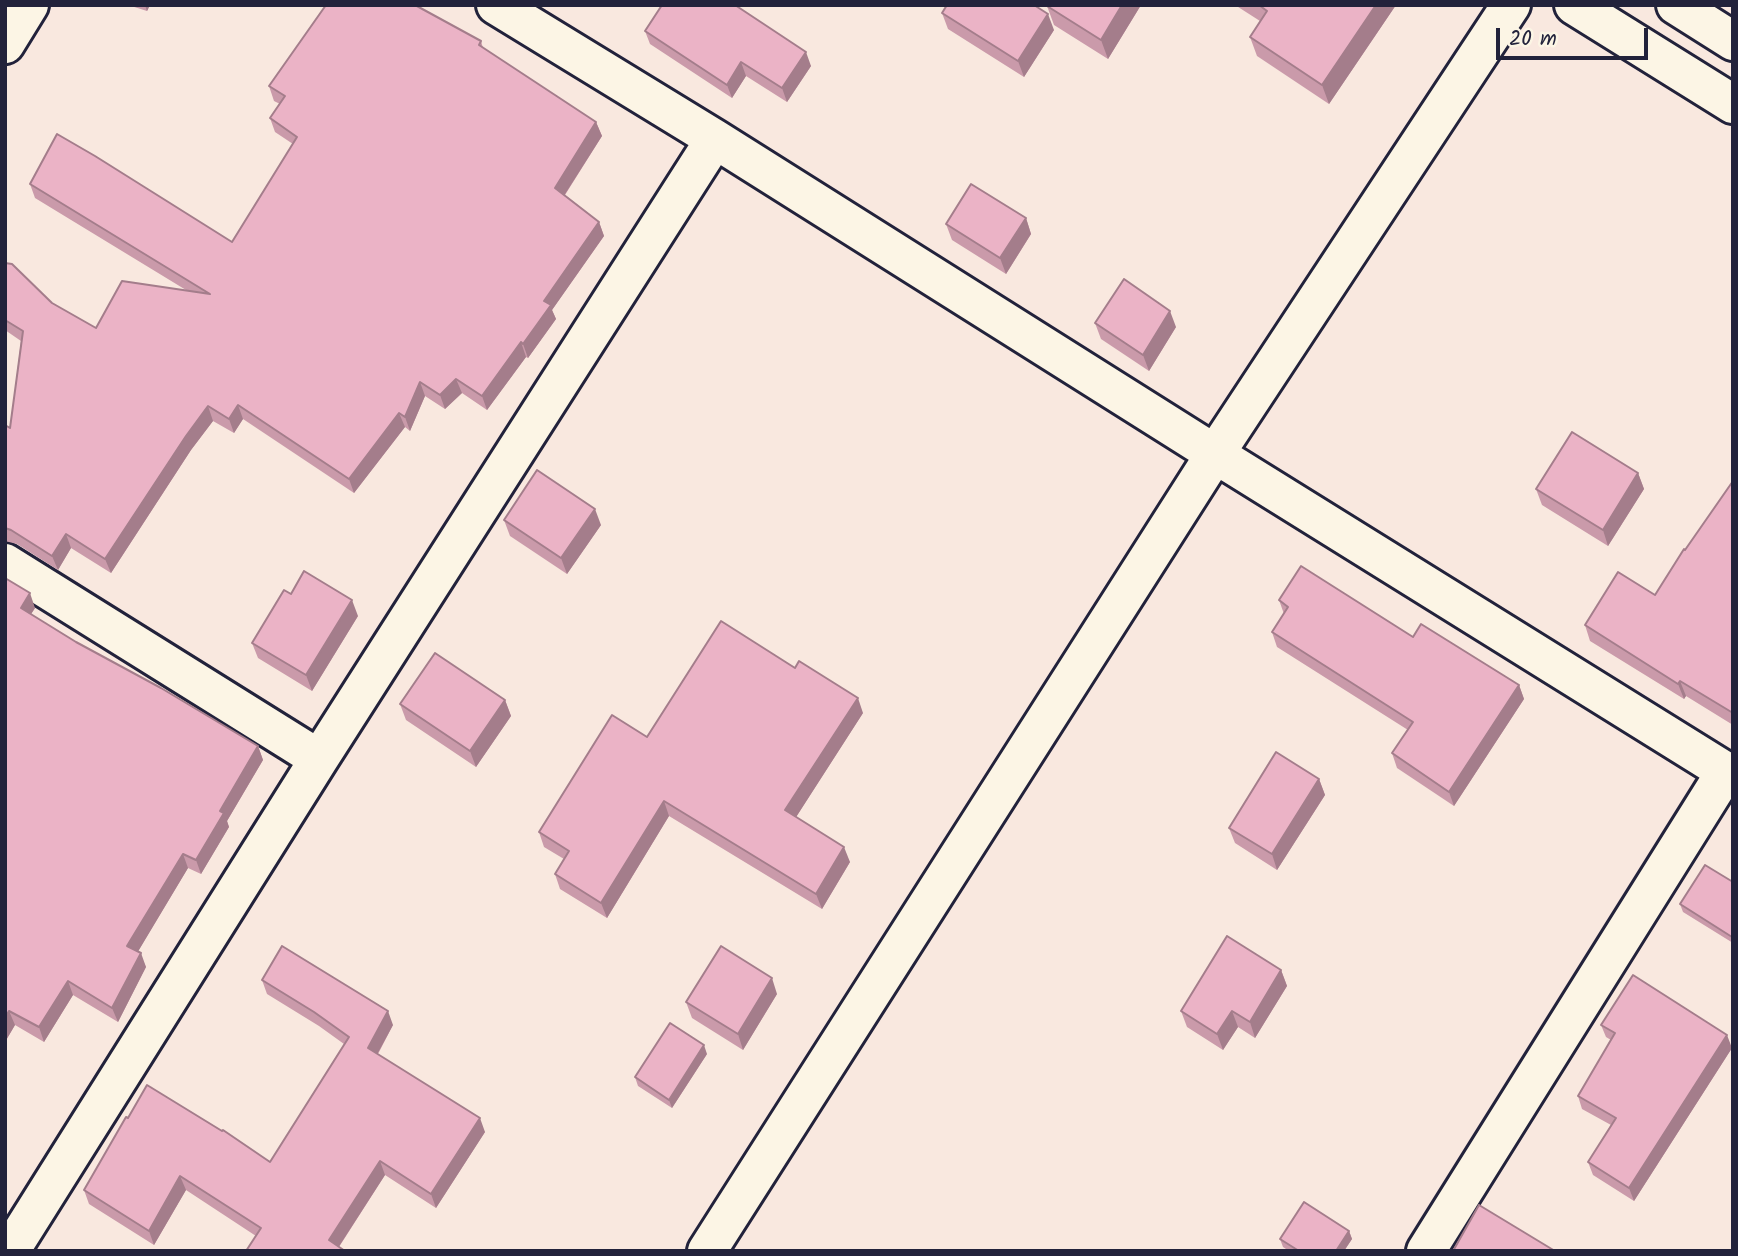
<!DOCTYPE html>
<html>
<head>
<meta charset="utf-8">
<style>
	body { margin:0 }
	#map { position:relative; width:1738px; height:1256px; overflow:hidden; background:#f9e8df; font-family:Kalam,sans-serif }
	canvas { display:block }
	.frame { position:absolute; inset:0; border:7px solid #22223b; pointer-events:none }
	.scale { position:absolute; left:1496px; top:28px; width:152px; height:32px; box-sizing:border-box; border:4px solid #22223b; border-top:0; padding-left:9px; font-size:21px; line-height:24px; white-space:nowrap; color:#22223b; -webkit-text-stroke:5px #fcf5e5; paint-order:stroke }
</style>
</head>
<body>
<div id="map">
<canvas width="1738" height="1256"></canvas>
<div class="frame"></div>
<div class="scale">20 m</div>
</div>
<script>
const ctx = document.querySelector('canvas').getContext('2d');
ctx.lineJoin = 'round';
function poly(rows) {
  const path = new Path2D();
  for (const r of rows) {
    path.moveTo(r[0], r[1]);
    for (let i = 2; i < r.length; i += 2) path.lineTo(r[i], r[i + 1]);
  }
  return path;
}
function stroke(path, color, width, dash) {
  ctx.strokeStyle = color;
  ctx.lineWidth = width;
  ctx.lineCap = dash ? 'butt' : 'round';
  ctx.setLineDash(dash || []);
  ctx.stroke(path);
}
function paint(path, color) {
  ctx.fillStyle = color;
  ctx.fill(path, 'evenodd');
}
const street = poly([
	[496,5,715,139,1215,454,1733,776],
	[5,44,29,5],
	[5,563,319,759],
	[10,1251,319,759,715,139],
	[707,1251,1215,454,1511,5],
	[1426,1251,1726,771]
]);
const secondary = poly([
	[1574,5,1733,104],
	[1676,5,1733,41]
]);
stroke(street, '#22223b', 44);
stroke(secondary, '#22223b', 44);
stroke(street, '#fcf5e5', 38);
stroke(secondary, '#fcf5e5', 38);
paint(poly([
	[128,5,150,5,147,11],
	[1141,5,1108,59,1054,25,1047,6],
	[1235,5,1396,5,1329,104,1257,56,1250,37,1260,21],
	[740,8,811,66,787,102,746,76,732,98,650,44,645,31],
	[942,13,1054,30,1024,77,948,29],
	[481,41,483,48,596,122,602,136,565,195,599,222,604,236,552,310,556,319,528,358,526,357,487,410,462,393,445,409,425,396,410,431,405,427,354,493,243,419,234,433,213,421,191,450,111,573,71,548,58,570,17,544,5,541,5,425,10,428,21,341,5,330,5,263,52,303,96,328,186,290,35,198,30,184,232,242,293,144,275,132,270,118,280,104,274,101,269,86],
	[1026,218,1031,234,1006,274,952,240,946,224],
	[1095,323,1176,327,1149,371,1101,339],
	[1638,473,1644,489,1608,546,1542,505,1536,489],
	[1733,481,1733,725,1686,696,1684,699,1590,641,1585,625,1655,595],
	[504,520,601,525,567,574,510,536],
	[5,578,35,608,31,614,76,642,258,746,263,760,227,821,229,827,201,874,188,868,138,951,146,967,118,1022,73,995,44,1042,15,1025,5,1042],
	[1279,600,1413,637,1519,685,1524,699,1454,806,1397,768,1392,753,1408,730,1277,647,1272,632,1284,614],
	[358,616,312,691,258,658,252,643],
	[505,700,511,716,476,767,406,720,400,704],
	[863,713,796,817,850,862,822,909,669,816,607,918,560,889,555,874,564,859,544,847,539,832,647,737],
	[1319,779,1325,795,1277,870,1235,843,1229,828],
	[1733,882,1733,943,1683,912,1680,904],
	[1281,970,1287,986,1255,1038,1238,1027,1223,1050,1187,1027,1181,1011],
	[262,980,393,1025,378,1054,485,1132,436,1208,385,1175,339,1247,256,1236,186,1190,154,1245,89,1204,84,1190,270,1162,344,1044,319,1026,267,994],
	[777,994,743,1050,692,1018,686,1002],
	[1601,1025,1732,1048,1634,1201,1593,1175,1588,1162,1611,1125,1582,1109,1578,1096,1611,1040,1606,1037],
	[707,1054,672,1108,638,1086,635,1077],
	[1349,1231,1352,1239,1344,1251,1289,1251,1283,1247,1280,1239]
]), '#ca9aaa');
paint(poly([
	[145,5,150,5,147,11],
	[1122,5,1141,5,1108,59,1101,40],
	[1376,5,1396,5,1329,104,1322,85],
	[1048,14,1054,30,1024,77,1018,61],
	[806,52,811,66,787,102,782,88],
	[741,62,746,76,732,98,727,85],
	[596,122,602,136,560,202,555,188],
	[1026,218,1031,234,1006,274,1000,258],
	[599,222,604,236,552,310,556,319,528,358,523,344,544,301],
	[1170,311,1176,327,1149,371,1143,355],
	[521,342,526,357,487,410,482,396],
	[456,379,462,393,445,409,440,395],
	[420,382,425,396,410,431,405,417],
	[238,405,243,419,234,433,229,419],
	[208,406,213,421,191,450,111,573,105,559,186,436],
	[399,413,405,427,354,493,349,479],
	[1638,473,1644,489,1608,546,1603,530],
	[595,509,601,525,567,574,561,558],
	[66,534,71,548,58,570,52,556],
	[30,593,35,608,26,622,21,608],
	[352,600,358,616,312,691,306,675],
	[1680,681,1686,696,1684,699,1678,684],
	[1519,685,1524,699,1454,806,1449,792],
	[858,698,863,713,791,825,785,810],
	[505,700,511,716,476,767,470,751],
	[258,746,263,760,227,821,229,827,201,874,196,860,220,811],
	[1319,779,1325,795,1277,870,1272,854],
	[664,801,669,816,607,918,601,903],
	[844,847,850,862,822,909,816,894],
	[183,854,188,868,133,960,127,946],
	[141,953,146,967,118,1022,112,1008],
	[1281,970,1287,986,1255,1038,1250,1022],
	[772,978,777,994,743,1050,738,1034],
	[68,981,73,995,44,1042,39,1027],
	[9,1011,15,1025,5,1042,5,1018],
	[388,1011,393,1025,373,1062,368,1048],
	[1232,1011,1238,1027,1223,1050,1217,1034],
	[1727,1035,1732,1048,1634,1201,1629,1188],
	[704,1045,707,1054,672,1108,669,1100],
	[480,1118,485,1132,436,1208,431,1194],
	[380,1161,385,1175,336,1251,329,1240],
	[180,1176,186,1190,154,1245,149,1231],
	[1349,1231,1352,1239,1344,1251,1336,1251]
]), '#a47d8b');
const building = poly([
	[326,5,415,5,481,41,479,45,596,122,555,188,599,222,544,301,551,305,523,344,521,342,482,396,456,379,440,395,420,382,405,417,399,413,349,479,238,405,229,419,208,406,186,436,105,559,66,534,52,556,11,530,5,528,5,425,10,428,23,331,5,320,5,263,12,264,52,303,96,328,122,281,210,294,30,184,57,134,95,156,232,242,297,137,270,118,285,96,269,86,326,5],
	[662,5,735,5,806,52,782,88,741,62,727,85,645,31,662,5],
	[947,5,1034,5,1048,14,1018,61,942,13,947,5],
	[1047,5,1122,5,1101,40,1047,6,1047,5],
	[1259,5,1376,5,1322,85,1250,37,1267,11,1259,5],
	[971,184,1026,218,1000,258,946,224,971,184],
	[1124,279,1170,311,1143,355,1095,323,1124,279],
	[1572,432,1638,473,1603,530,1536,489,1572,432],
	[537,470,595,509,561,558,504,520,537,470],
	[1733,481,1733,713,1680,681,1678,684,1585,625,1618,572,1655,595,1684,549,1685,550,1733,481],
	[1301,566,1413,637,1421,624,1519,685,1449,792,1392,753,1413,722,1272,632,1288,607,1279,600,1301,566],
	[304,571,352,600,306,675,252,643,284,590,291,594,304,571],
	[5,578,30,593,21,608,76,642,161,688,258,746,220,811,224,813,196,860,183,854,127,946,141,953,112,1008,68,981,39,1027,9,1011,5,1018,5,578],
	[721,621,795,668,799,661,858,698,785,810,844,847,816,894,664,801,601,903,555,874,569,851,539,832,612,715,647,737,721,621],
	[435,653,505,700,470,751,400,704,435,653],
	[1276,752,1319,779,1272,854,1229,828,1276,752],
	[1705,865,1733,882,1732,937,1680,904,1705,865],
	[1227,936,1281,970,1250,1022,1232,1011,1217,1034,1181,1011,1227,936],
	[282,946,388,1011,368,1048,480,1118,431,1194,380,1161,329,1240,345,1251,246,1251,261,1228,180,1176,149,1231,84,1190,126,1117,128,1118,147,1085,222,1131,223,1130,270,1162,349,1037,314,1012,262,980,282,946],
	[721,946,772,978,738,1034,686,1002,721,946],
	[1633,975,1727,1035,1629,1188,1588,1162,1616,1118,1578,1096,1615,1033,1601,1025,1633,975],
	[670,1023,704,1045,669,1100,635,1077,670,1023],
	[1304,1202,1349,1231,1336,1251,1299,1251,1280,1239,1304,1202],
	[1479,1205,1555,1251,1453,1251,1479,1205]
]);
paint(building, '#ebb3c6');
stroke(building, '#a47d8b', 2);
</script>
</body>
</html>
